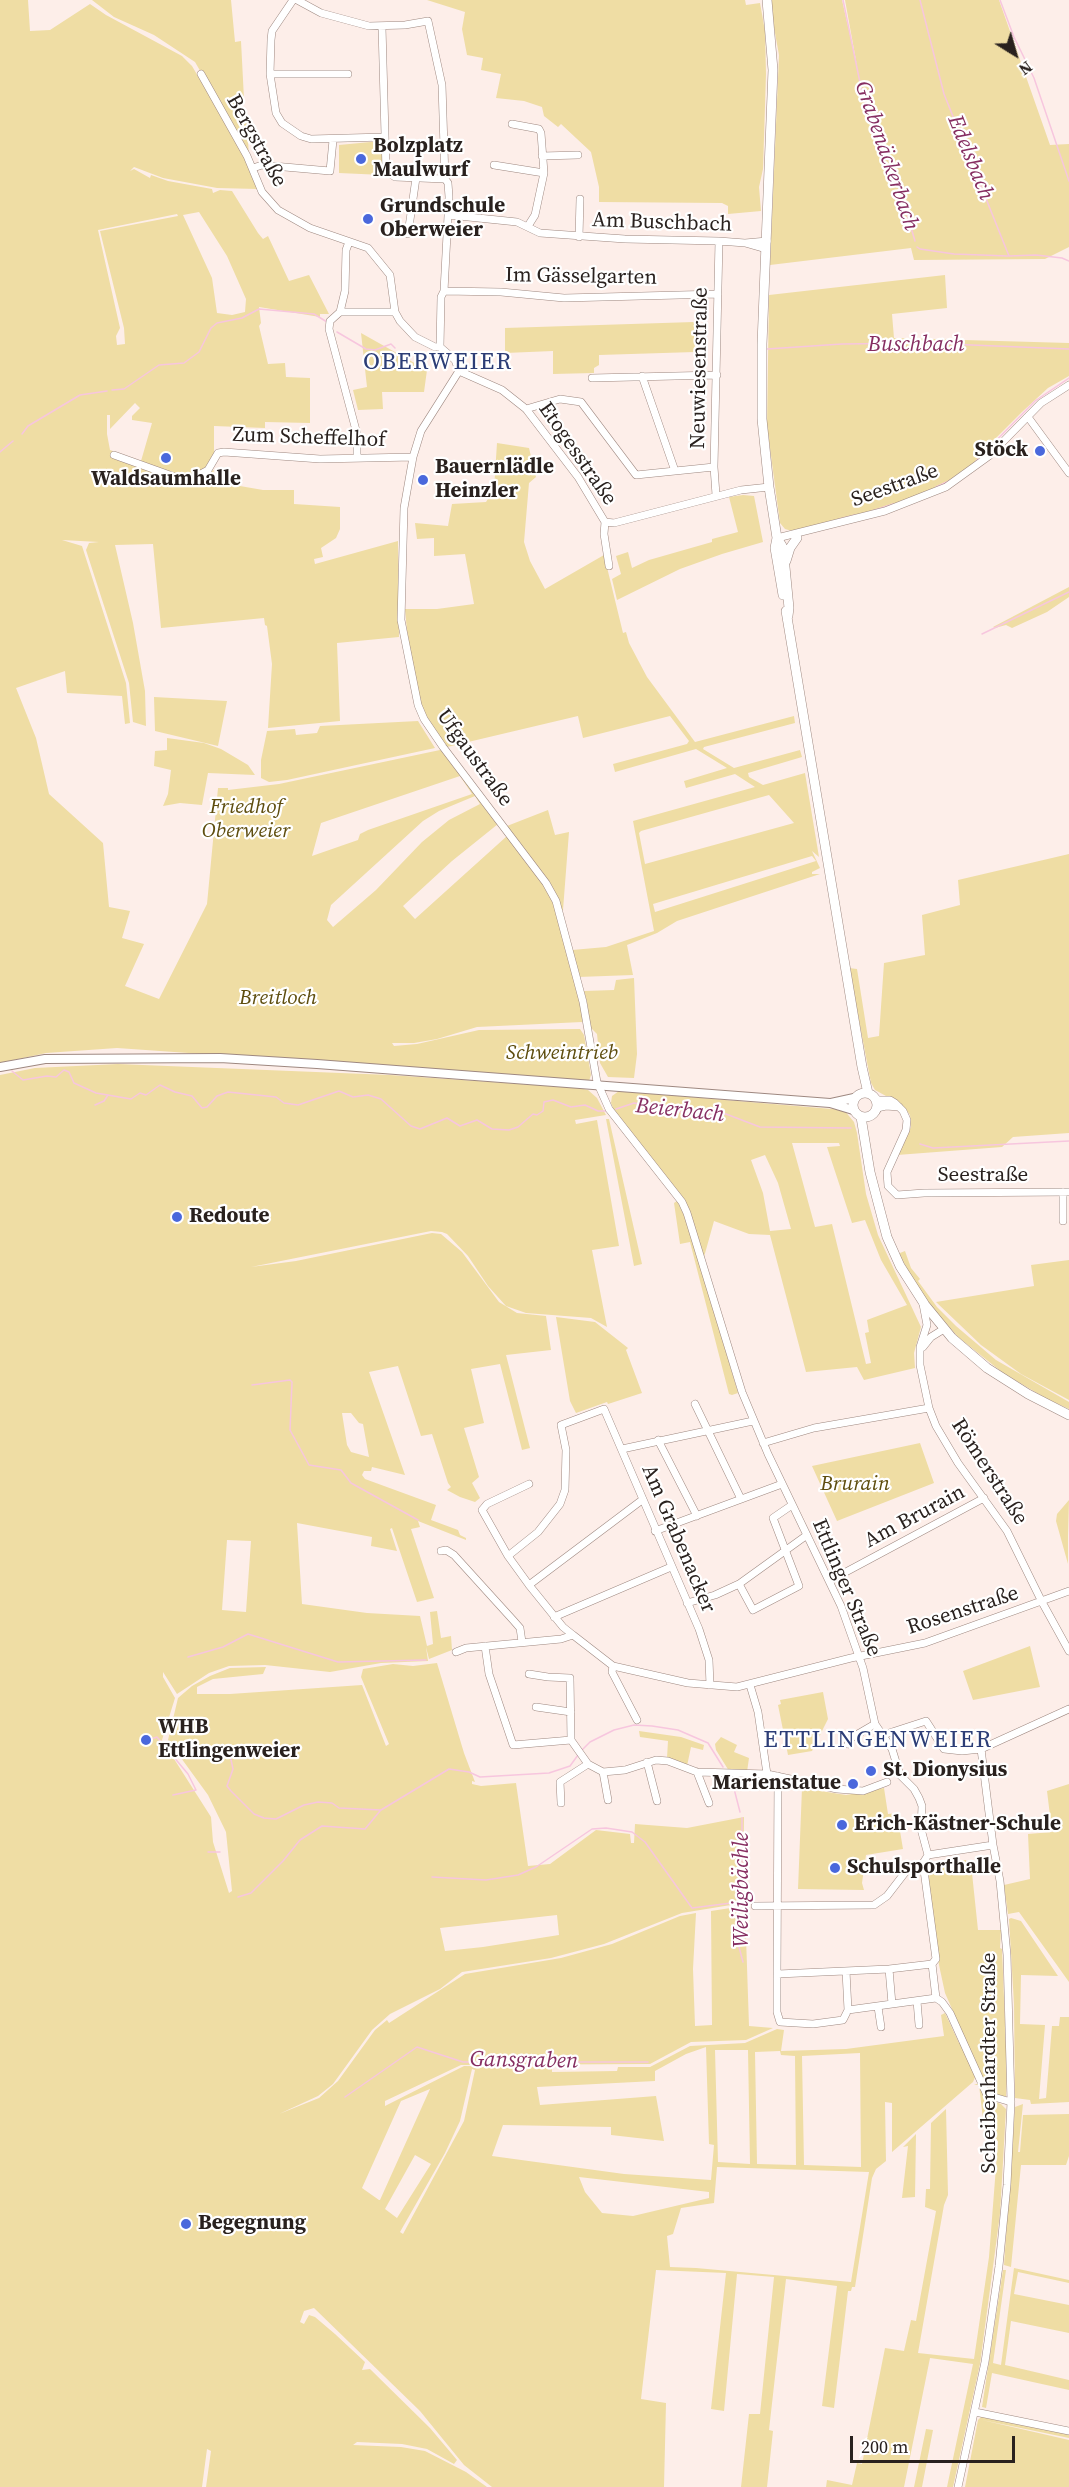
<!DOCTYPE html>
<html>
<head>
<meta charset="utf-8">
<style>
	body { margin:0 }
	#map { position:relative; width:1069px; height:2487px; overflow:hidden; background:#fdeee9; font-family:"Source Serif 4",serif }
	canvas { display:block }
	.north { position:absolute; left:985px; top:24px; width:60px; height:60px; -webkit-text-stroke:4px #fff; paint-order:stroke; rotate:143deg; font-size:16px; font-weight:700; line-height:24px; text-align:center; color:#29211e }
	.north::after { content:''; display:block; margin:auto; width:21px; height:27px; background:#29211e; clip-path:polygon(50% 0,100% 100%,50% 72%,0 100%) }
	.scale { position:absolute; left:850px; top:2436px; width:165px; height:27px; box-sizing:border-box; border:3px solid #29211e; border-top:0; padding-left:8px; font-size:18px; line-height:21px; white-space:nowrap; color:#29211e; -webkit-text-stroke:4px #fff; paint-order:stroke }
</style>
</head>
<body>
<div id="map">
<canvas width="1069" height="2487"></canvas>
<div class="north">N</div>
<div class="scale">200 m</div>
</div>
<script>
const ctx = document.querySelector('canvas').getContext('2d');
ctx.lineJoin = 'round';
function paint(path, color) {
  ctx.fillStyle = color;
  ctx.fill(path, 'evenodd');
}
function poly(rows) {
  const path = new Path2D();
  for (const r of rows) {
    if (r.length === 3) {
      path.moveTo(r[0] + r[2], r[1]);
      path.arc(r[0], r[1], r[2], 0, 2 * Math.PI);
      continue;
    }
    path.moveTo(r[0], r[1]);
    for (let i = 2; i < r.length; i += 2) path.lineTo(r[i], r[i + 1]);
  }
  return path;
}
function stroke(path, color, width, dash) {
  ctx.strokeStyle = color;
  ctx.lineWidth = width;
  ctx.lineCap = dash ? 'butt' : 'round';
  ctx.setLineDash(dash || []);
  ctx.stroke(path);
}
function write(font, color, halo, rows, align = 'center') {
  ctx.font = font + ' "Source Serif 4",serif';
  ctx.lineWidth = 4.5;
  ctx.setLineDash([]);
  ctx.textBaseline = 'middle';
  ctx.strokeStyle = halo;
  ctx.fillStyle = color;
  for (const [text, x, y, turn = 0] of rows) {
    ctx.save();
    ctx.translate(x, y);
    ctx.rotate((+turn || 0) * Math.PI / 180);
    ctx.textAlign = isNaN(turn) ? turn : align;
    if (halo) ctx.strokeText(text, 0, 0);
    ctx.fillText(text, 0, 0);
    ctx.restore();
  }
}
paint(poly([
	[0,0,28,0,30,31,50,30,90,4,106,15,182,56,192,66,250,165,258,189,217,188,163,178,134,167,130,171,134,169,150,178,151,175,168,181,212,189,213,193,220,190,232,191,258,233,263,239,268,236,289,281,309,275,329,314,320,314,320,317,259,307,261,323,259,326,268,364,285,363,286,377,310,378,310,423,265,422,265,428,214,426,214,453,209,467,185,478,192,481,214,470,211,481,263,490,294,490,294,504,340,507,340,529,336,538,321,548,323,557,314,559,315,564,398,541,399,637,337,643,340,721,268,728,272,664,267,626,265,625,264,618,161,628,153,544,115,545,133,623,145,691,146,726,133,722,129,683,86,550,89,543,99,542,62,540,82,546,126,683,130,723,125,724,122,696,67,693,65,671,16,688,36,738,49,794,103,843,109,907,130,911,122,938,144,944,125,986,159,999,207,904,218,788,228,788,228,790,279,784,440,750,444,752,508,835,550,893,581,1001,584,1019,582,1022,477,1027,437,1039,414,1043,392,1043,394,1046,417,1044,479,1030,580,1029,584,1035,591,1075,589,1081,117,1048,46,1053,0,1063],
	[199,212,227,256,246,299,245,312,232,315,217,313,212,278,183,215],
	[177,214,178,216,100,231,124,328,125,344,117,345,116,336,120,328,98,230],
	[135,403,140,408,132,416,132,420,152,423,141,461,110,450,107,434,107,415,110,415,110,429],
	[460,776,472,794,368,830,360,834,358,840,312,856,321,823],
	[475,796,480,804,449,820,422,842,376,890,333,927,327,920,331,905,423,821,439,811],
	[498,824,507,836,415,919,403,906,452,861],
	[92,0,231,0,235,42,241,41,244,99,239,100,239,114,246,114,249,155,195,62,154,35,114,17],
	[427,0,745,0,746,5,760,3,765,31,766,74,763,169,759,187,761,211,728,214,728,206,722,203,599,202,599,187,591,152,561,124,558,127,544,116,542,107,524,101,496,98,501,74,481,70,483,58,467,55,462,29,465,12],
	[769,0,842,0,857,66,845,0,999,0,1050,145,1069,144,1069,247,1045,259,914,260,911,248,770,265,779,55],
	[381,141,383,175,339,173,339,145],
	[945,275,947,308,892,314,894,338,1069,343,1069,376,1048,388,1022,412,996,438,998,444,986,456,940,488,899,505,792,531,785,529,780,523,767,426,769,295],
	[694,322,695,352,599,355,599,365,594,368,594,373,553,374,553,351,505,353,505,328],
	[361,333,427,370,424,392,382,392,383,409,358,410,353,390,367,387],
	[497,443,529,448,536,477,529,483,524,542,530,561,545,589,604,555,623,633,626,632,629,643,647,677,695,742,794,716,795,723,704,747,703,749,734,768,800,750,802,757,748,773,749,777,763,785,805,773,819,857,812,851,820,868,812,872,812,874,820,874,677,921,657,933,627,945,633,975,578,977,572,950,606,947,654,931,633,821,755,787,735,774,686,788,684,781,727,768,696,749,615,772,613,764,687,744,689,741,670,716,583,738,578,716,447,747,421,708,407,631,405,609,437,609,474,604,465,554,434,556,434,538,417,539,415,523,448,526,452,504,486,502,494,489],
	[769,795,794,823,645,864,639,833,641,831],
	[812,856,816,861,655,912,653,904],
	[743,495,754,496,763,542,722,554,680,569,617,600,612,579,621,574,616,556,628,552,632,568,649,560,712,542,712,539,738,532,729,497],
	[1069,587,1069,597,1047,612,1012,628,1006,625,995,628,993,627],
	[154,697,227,701,218,746,155,731],
	[418,721,435,748,287,780,269,782,261,778,261,760,267,731,295,729,296,735,317,733,320,726],
	[167,738,204,743,221,749,248,765,255,775,208,773,202,805,180,803,163,806,168,794,171,770,154,766,155,751,167,750],
	[548,810,555,835,569,832,563,910,561,910,507,826],
	[1069,854,1069,1133,1013,1137,1002,1147,897,1155,911,1127,910,1115,904,1107,896,1101,886,1099,886,1096,875,1090,871,1083,849,968,857,969,868,1038,879,1036,884,963,925,955,922,915,960,905,958,880],
	[634,978,637,1054,634,1078,608,1077,600,1063,597,1034,589,1026,588,1007,584,991,614,990,616,980],
	[118,1064,390,1075,579,1088,588,1090,597,1098,606,1115,575,1120,576,1124,597,1120,619,1246,592,1250,607,1327,591,1318,526,1313,506,1306,488,1286,468,1256,447,1234,442,1232,431,1231,251,1267,296,1261,432,1233,441,1234,462,1252,499,1302,517,1313,546,1316,551,1350,506,1355,530,1448,522,1450,500,1364,471,1369,484,1423,464,1428,479,1477,472,1483,480,1498,475,1502,460,1497,447,1490,451,1487,448,1483,432,1434,421,1436,398,1366,369,1372,405,1475,372,1467,371,1471,364,1471,362,1475,365,1479,436,1505,431,1520,458,1530,460,1535,466,1538,466,1540,418,1521,420,1527,411,1529,434,1598,417,1602,392,1528,390,1529,397,1551,371,1546,372,1537,297,1523,302,1604,367,1613,420,1616,427,1646,433,1644,430,1612,437,1611,441,1638,451,1636,452,1650,429,1659,426,1647,428,1661,381,1663,330,1672,265,1665,229,1666,209,1673,177,1694,163,1672,163,1677,175,1698,162,1740,211,1817,213,1842,229,1893,232,1891,226,1832,208,1795,168,1740,178,1698,192,1686,210,1676,230,1668,266,1667,263,1674,213,1679,197,1687,197,1694,230,1694,362,1685,386,1746,389,1744,361,1677,363,1669,393,1664,413,1666,437,1663,464,1753,475,1782,472,1781,472,1784,481,1786,516,1783,528,1866,550,1864,596,1830,630,1834,631,1843,634,1843,635,1824,687,1828,744,1817,743,1903,682,1913,604,1944,551,1958,462,1972,440,1989,390,2014,372,2030,333,2084,318,2096,279,2114,319,2098,338,2081,375,2030,387,2020,389,2023,465,1974,561,1958,612,1944,680,1916,696,1913,693,1969,695,2026,712,2025,711,1911,737,1907,745,1907,749,2026,773,2028,746,2040,691,2042,650,2064,461,2065,385,2101,385,2106,464,2066,552,2067,552,2072,617,2071,618,2067,650,2067,690,2046,745,2043,777,2029,784,2030,781,2051,846,2049,944,2036,941,2015,945,2013,959,2043,962,2042,976,2075,973,2082,892,2152,892,2103,885,2102,886,2161,876,2169,872,2178,855,2287,852,2287,851,2291,848,2291,834,2408,822,2406,837,2286,786,2279,769,2430,773,2431,767,2487,741,2487,749,2414,760,2414,774,2277,737,2274,724,2411,711,2409,726,2273,656,2270,641,2399,666,2403,664,2487,492,2487,464,2465,420,2411,314,2308,304,2311,300,2322,304,2324,309,2315,315,2317,335,2334,365,2362,362,2370,370,2369,430,2428,457,2460,454,2464,427,2449,402,2444,357,2442,353,2445,401,2447,425,2451,466,2472,487,2487,206,2487,211,2451,207,2449,202,2487,0,2487,0,1075,35,1068],
	[342,1413,351,1413,359,1423,363,1424,369,1457,351,1452,347,1445],
	[227,1540,251,1541,246,1612,222,1610],
	[557,1915,559,1935,483,1947,445,1951,440,1928],
	[706,2047,709,2144,714,2145,711,2180,624,2174,492,2156,503,2125,611,2127,611,2135,664,2141,656,2096,540,2105,537,2087,655,2081,655,2071,686,2054],
	[715,2050,748,2050,750,2164,718,2162],
	[780,2051,781,2055,795,2056,796,2165,757,2164,755,2052],
	[860,2053,861,2167,804,2165,802,2056],
	[472,2069,475,2070,464,2121,403,2234,400,2232,445,2153,460,2121],
	[430,2089,380,2200,379,2200,362,2188,401,2101],
	[415,2155,431,2164,397,2218,385,2209],
	[717,2167,869,2172,851,2282,696,2268,670,2267,667,2236,673,2234,681,2208,714,2203],
	[579,2177,709,2192,709,2198,633,2216,602,2213,585,2192],
	[619,1091,844,1110,854,1122,857,1133,866,1194,878,1235,921,1327,914,1353,915,1368,864,1380,857,1367,806,1372,770,1235,749,1234,714,1221,704,1257,691,1216,617,1117,611,1103,612,1096],
	[792,1143,839,1143,840,1146,827,1147,852,1223,865,1220,881,1260,907,1305,867,1320,869,1332,865,1333,871,1363,866,1364,832,1224,815,1227],
	[765,1155,778,1183,791,1229,770,1231,763,1193,751,1160],
	[606,1119,609,1119,642,1264,634,1266],
	[677,1201,690,1227,738,1393,732,1395,729,1394,690,1242,680,1244,674,1203],
	[905,1251,911,1268,920,1279,918,1281,937,1307,956,1326,996,1360,1069,1402,1069,1409,1047,1399,1003,1373,958,1337,930,1305,916,1285,900,1256,900,1253],
	[1069,1260,1069,1400,1021,1374,981,1345,936,1302,1034,1286,1031,1265],
	[556,1317,595,1322,628,1348,626,1350,642,1393,608,1404,607,1402,576,1413,570,1401],
	[920,1443,934,1483,837,1521,812,1466],
	[1069,1500,1068,1536,1068,1564,1056,1521,1057,1514],
	[1030,1646,1040,1687,973,1700,963,1671],
	[823,1692,828,1719,812,1751,788,1755,778,1705,781,1704,780,1700],
	[639,1731,681,1737,704,1745,703,1750,691,1747,687,1766,667,1758,668,1741,640,1737],
	[721,1737,737,1745,734,1752,749,1758,747,1772,729,1771,716,1750,715,1744],
	[1069,1784,1069,1982,1019,1912,1008,1914,1004,1885,1030,1879,1028,1834,1052,1832,1047,1791],
	[802,1788,846,1795,884,1788,888,1814,897,1813,903,1849,866,1855,862,1883,864,1890,798,1889],
	[966,1860,968,1873,972,1873,978,1930,1001,1930,1000,1948,1002,1949,1007,2071,1006,2096,1000,2097,989,2092,973,2057,945,1993,939,1965,927,1870,935,1868,937,1864],
	[1011,1918,1021,1921,1058,1976,1021,1975,1020,2024,1045,2025,1039,2099,1046,2098,1052,2026,1059,2026,1060,2017,1069,2017,1069,2102,1031,2104,1030,2100,1015,2098,1014,2004,1009,1919],
	[979,2083,987,2099,1001,2104,1006,2109,1000,2214,980,2364,953,2487,947,2487,973,2364,930,2358,904,2487,826,2487,827,2480,852,2485,857,2463,862,2464,885,2348,904,2351,911,2320,916,2321,936,2211,925,2207,926,2189,930,2189,931,2123,946,2109,948,2195,944,2205,918,2353,974,2359,989,2257,998,2141,994,2141,990,2118,983,2119,979,2085,974,2085],
	[1023,2104,1018,2152,1020,2152,1023,2115,1069,2114,1069,2156,1066,2165,1021,2165,1011,2267,1004,2265,1015,2107],
	[916,2134,915,2197,902,2198,908,2146,903,2147],
	[1014,2268,1069,2280,1069,2283,1018,2272,1014,2294,1069,2305,1069,2333,1011,2321,1005,2365,1069,2380,1069,2390,992,2373,986,2408,982,2407,1003,2270,1006,2270,993,2363,1001,2365],
	[982,2416,1069,2434,1069,2438,982,2420,1069,2440,1069,2487,965,2487,978,2420],
	[926,2429,933,2430,922,2487,914,2487]
]), '#efdda4');
stroke(poly([
	[843,0,863,97,895,174,915,241],
	[920,0,944,94,1009,256,1036,255,1062,258,1069,261],
	[1000,0,1014,37,1034,78,1069,181],
	[917,247,920,249,954,254,1008,256],
	[337,332,366,349,375,350,391,344,395,348],
	[767,349,842,344,923,343,1069,349],
	[112,390,124,389,159,365,184,363,199,352,211,328,217,323,242,318,259,309,314,314,327,322],
	[22,434,28,426,80,395,107,391],
	[0,452,13,441],
	[976,461,1035,401,1069,378],
	[936,487,951,480],
	[872,511,893,504],
	[839,519,855,515],
	[982,634,1069,592],
	[12,1071,23,1080,47,1076,56,1077,64,1070,69,1072,74,1083,96,1093,131,1099,140,1093,146,1095,160,1085,175,1092,192,1096,202,1108,207,1107,217,1096,228,1092,276,1097,284,1103,298,1105,339,1091,353,1097,368,1095,381,1099,411,1126,420,1129,447,1118,460,1126,477,1120,492,1129,509,1130,518,1127,533,1114,537,1115,543,1111,544,1102,553,1100,571,1107,585,1105,598,1111,606,1111],
	[95,1105,104,1101,108,1095],
	[616,1109,634,1103,691,1114,726,1114,760,1127,851,1128],
	[920,1144,933,1148,1069,1141],
	[252,1385,290,1380,292,1382,290,1430,309,1465,341,1470,351,1483,418,1520],
	[188,1657,223,1647,248,1634,338,1662,426,1660],
	[148,1740,157,1737,188,1774,196,1790,173,1795],
	[581,1751,590,1742,614,1730,634,1725,652,1726,678,1730,708,1743,723,1767],
	[230,1755,233,1769,227,1786,231,1791,254,1814,264,1818,276,1819,304,1805,318,1802,332,1803,339,1808,381,1810,449,1769,469,1772,480,1777,549,1773,570,1766,578,1755],
	[731,1777,740,1812],
	[742,1818,742,1899,739,1926,739,1947,743,1962],
	[208,1852,220,1852],
	[432,1877,486,1880,518,1875,536,1867,592,1829,606,1828,632,1832,645,1842,692,1908,739,1902,742,1899],
	[238,1897,251,1893,283,1861,300,1840,322,1826,365,1829,380,1811],
	[345,2097,417,2047,463,2062,648,2062]
]), '#f7c6de', 1.5);
const minor = poly([
	[293,0,272,31,271,40,270,74,276,113,282,123,301,136,311,139,385,137],
	[297,0,321,13,369,26,405,25,428,21,442,85,445,179,448,183,449,197,444,291,441,297,440,347,455,360,459,371],
	[382,27,386,171,395,177,445,179],
	[201,74,247,156,262,192,278,210,310,228,368,248,390,275,395,312,400,321,415,337,435,347,440,347],
	[270,74,348,74],
	[512,124,539,129,541,133,544,173,535,215,528,226],
	[542,156,578,155],
	[494,165,544,173],
	[253,168,262,165,330,171,333,140],
	[449,215,517,222,540,233,625,239,719,241,745,243,766,249],
	[408,234,416,178],
	[579,237,580,199],
	[349,242,346,250,345,291,340,312,330,321,329,329,357,434,357,458],
	[745,243,767,241],
	[444,291,501,292,564,298,718,294],
	[340,312,395,312],
	[459,371,421,431,413,457,404,508,401,620,418,705,424,719,443,747,546,883,556,901,583,1002,597,1082,609,1109,682,1202,687,1213,742,1392,768,1454,841,1606,863,1668,875,1724,892,1749,900,1775,914,1789,919,1798,922,1806,921,1829,928,1855,923,1863,936,1959,932,1964,936,1998,942,2002,950,2013,987,2095,1011,2102],
	[459,371,502,390,526,409,578,477,605,522,614,523,741,490,769,487],
	[642,376,675,471],
	[592,378,717,375],
	[526,409,560,399,581,402,636,475,714,467],
	[1028,417,1069,473],
	[114,455,178,478,191,479,208,470,218,453,224,452,320,459,413,457],
	[716,495,714,467,719,241],
	[605,522,604,534,609,566],
	[777,538,885,511,946,487,989,456,1041,403,1069,385],
	[876,1100,890,1100,895,1103,903,1111,907,1120,906,1130,887,1172,888,1186,897,1195,924,1193,1069,1192],
	[877,1108,886,1106,899,1107],
	[1063,1221,1063,1192],
	[923,1304,927,1325,920,1347,920,1365,929,1408,936,1426,958,1463,1007,1531,1042,1602,1069,1651],
	[923,1347,931,1337,944,1329],
	[695,1404,741,1499],
	[658,1440,697,1516],
	[763,1443,814,1428,929,1408],
	[622,1449,753,1421],
	[529,1484,487,1504,482,1510,508,1556,529,1585,563,1627,573,1635],
	[655,1531,782,1484],
	[441,1551,446,1550,454,1555,513,1620,520,1628,522,1642],
	[508,1556,538,1532,560,1504,565,1490,566,1450,561,1425,604,1409,699,1629,709,1660,710,1685],
	[829,1581,984,1498],
	[739,1584,753,1610,799,1586,773,1518,792,1505],
	[529,1585,642,1500],
	[687,1603,715,1595,739,1584,807,1535],
	[554,1617,671,1567],
	[485,1646,489,1674,513,1745,571,1740],
	[456,1652,466,1648,561,1639,573,1635,613,1666,688,1683,737,1687,851,1658,925,1643,1069,1591],
	[613,1666,612,1672,637,1720],
	[529,1674,548,1677,570,1678,571,1740,588,1764,603,1772,625,1770,656,1760,668,1761,697,1772,767,1774,837,1789,863,1791,887,1782],
	[750,1685,758,1712,767,1774],
	[536,1707,571,1712],
	[883,1735,926,1721,944,1749,962,1751,981,1749,1069,1709],
	[848,1744,851,1738,875,1724],
	[647,1762,657,1801],
	[603,1772,608,1800],
	[697,1772,709,1803],
	[778,1776,777,1978,777,2012,780,2022,813,2024,843,2020,848,2010,936,1998],
	[561,1803,560,1782,588,1764],
	[928,1855,993,1845],
	[755,1906,874,1905,887,1896,907,1870,923,1863],
	[889,1969,892,2004],
	[846,1971,848,2010],
	[778,1974,889,1969,932,1964],
	[917,2001,919,2025],
	[878,2007,881,2027],
	[975,2412,1069,2431],
	[958,2487,985,2362,999,2266,1007,2185,1011,2102,1007,1955,1000,1881,993,1845,981,1749]
]);
const tertiary = poly([
	[0,1067,45,1059,220,1058,317,1064,830,1103,853,1110],
	[831,1103,854,1098]
]);
const secondary = poly([
	[767,0,773,70,762,344,762,419,769,487,777,538,782,546,785,567,789,608,788,616],
	[777,538,775,548,783,595],
	[786,561,790,548,797,538],
	[786,611,862,1067,868,1093],
	[865,1105,12],
	[861,1117,870,1172,887,1237,900,1266,925,1305,952,1338,987,1368,1028,1394,1069,1415]
]);
stroke(minor, '#9e8880', 8);
stroke(tertiary, '#9e8880', 10);
stroke(secondary, '#9e8880', 10);
stroke(minor, '#fff', 7);
stroke(tertiary, '#fff', 8);
stroke(secondary, '#fff', 9);
for (const [x, y, r, color] of [
	[361,159,6,"#4a68dc"],
	[368,219,6,"#4a68dc"],
	[1040,451,6,"#4a68dc"],
	[166,458,6,"#4a68dc"],
	[423,480,6,"#4a68dc"],
	[177,1217,6,"#4a68dc"],
	[146,1740,6,"#4a68dc"],
	[871,1771,6,"#4a68dc"],
	[853,1784,6,"#4a68dc"],
	[842,1825,6,"#4a68dc"],
	[835,1868,6,"#4a68dc"],
	[186,2224,6,"#4a68dc"]
]) {
  const dot = new Path2D();
  dot.arc(x, y, r, 0, 2 * Math.PI);
  ctx.fillStyle = color;
  ctx.fill(dot);
  stroke(dot, '#fff', 2);
}
write('21px', '#29211e', '#fff', [
	["Bergstraße",256,141,61],
	["Am Buschbach",662,223,2],
	["Im Gässelgarten",581,277,1],
	["Neuwiesenstraße",700,368,-89],
	["Zum Scheffelhof",309,438,2],
	["Etogesstraße",577,454,55],
	["Seestraße",895,486,-20],
	["Ufgaustraße",474,758,54],
	["Seestraße",983,1176],
	["Römerstraße",989,1472,57],
	["Am Brurain",915,1517,-28],
	["Am Grabenacker",678,1539,67],
	["Ettlinger Straße",846,1588,67],
	["Rosenstraße",963,1611,-18],
	["Scheibenhardter Straße",990,2063,-90]
]);
write('bold 21px', '#29211e', '#fff', [
	["Bolzplatz",373,147],
	["Maulwurf",373,171],
	["Grundschule",380,207],
	["Oberweier",380,231],
	["Stöck",1028,451,"right"],
	["Bauernlädle",435,468],
	["Heinzler",435,492],
	["Waldsaumhalle",166,480,"center"],
	["Redoute",189,1217],
	["WHB",158,1728],
	["Ettlingenweier",158,1752],
	["St. Dionysius",883,1771],
	["Marienstatue",841,1784,"right"],
	["Erich-Kästner-Schule",854,1825],
	["Schulsporthalle",847,1868],
	["Begegnung",198,2224]
], 'left');
write('italic 21px', '#5e4d0e', '#fff', [
	["Friedhof",246,808],
	["Oberweier",246,832],
	["Breitloch",278,999],
	["Schweintrieb",562,1054],
	["Brurain",855,1485]
]);
write('italic 22px', '#862e61', '#fff', [
	["Grabenäckerbach",886,156,71],
	["Edelsbach",970,158,68],
	["Buschbach",916,345],
	["Beierbach",680,1111,6],
	["Weiligbächle",742,1890,-90],
	["Gansgraben",524,2061,1]
]);
ctx.letterSpacing = '1.5px';
write('24px', '#2c3d76', '#fff', [
	["OBERWEIER",438,363],
	["ETTLINGENWEIER",878,1741]
]);
ctx.letterSpacing = '0px';
</script>
</body>
</html>
